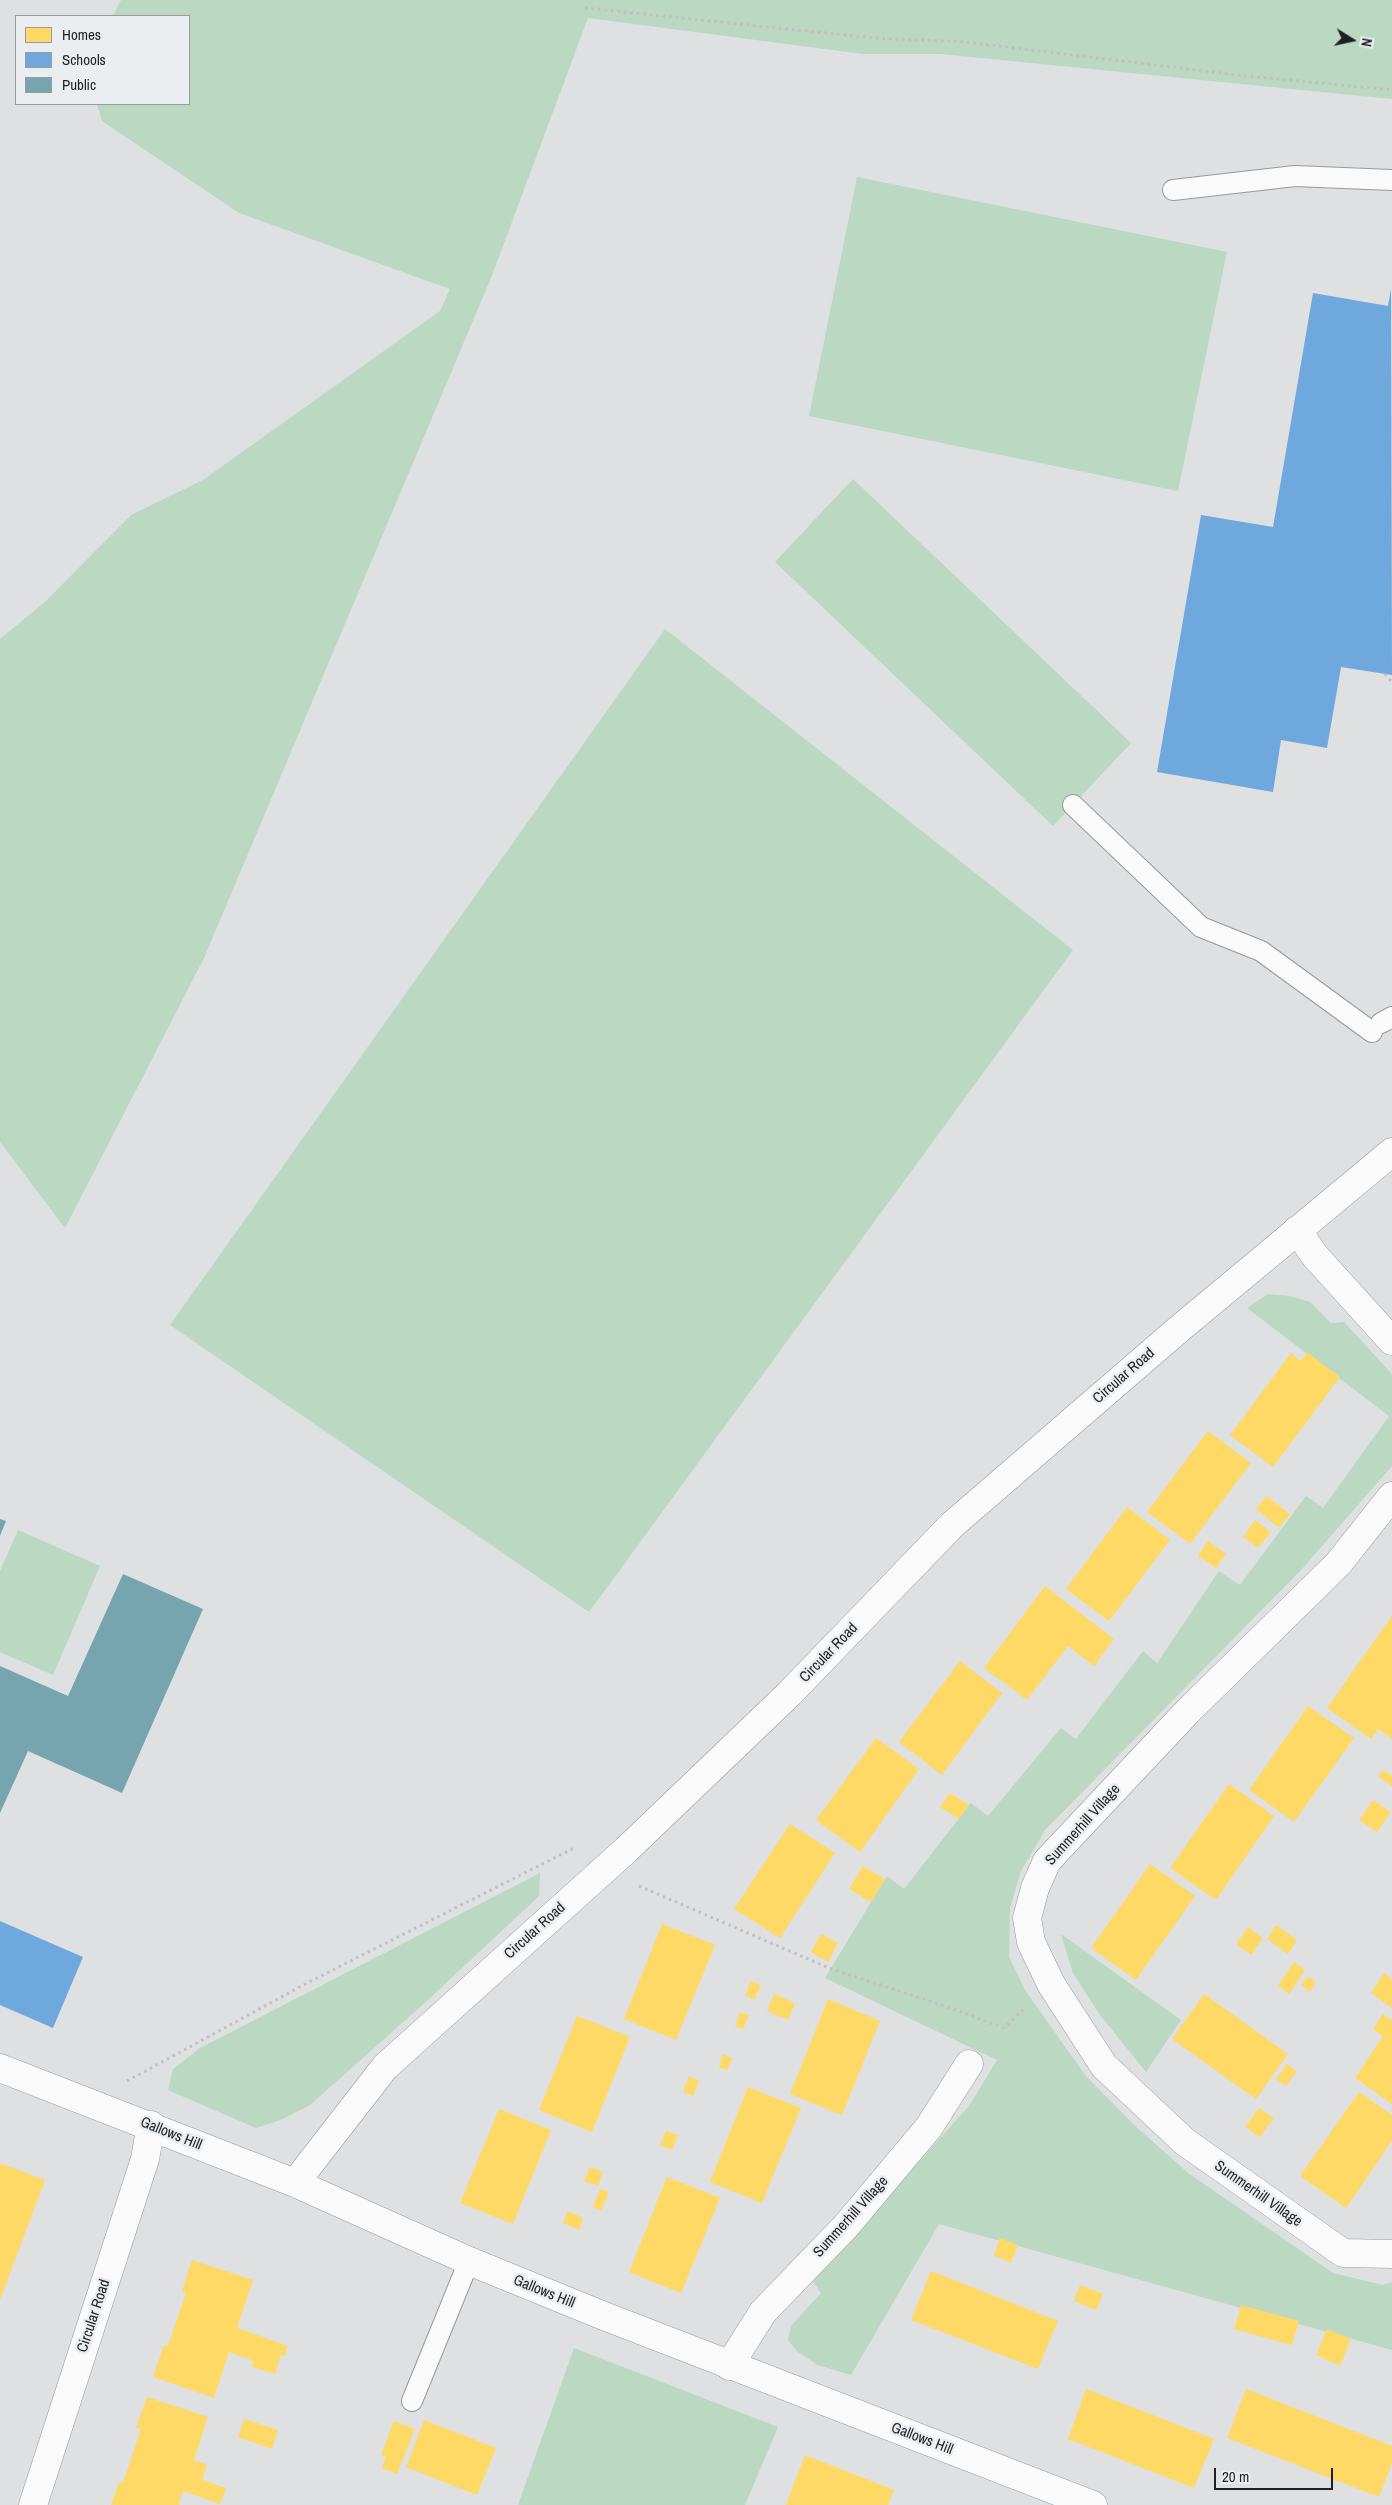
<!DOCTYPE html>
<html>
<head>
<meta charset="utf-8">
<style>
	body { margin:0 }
	#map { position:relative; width:1392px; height:2505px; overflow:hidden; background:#dee0e2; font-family:"Archivo Narrow",sans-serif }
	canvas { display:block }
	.legend { position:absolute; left:15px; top:15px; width:175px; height:90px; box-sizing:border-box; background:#ebeef0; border:1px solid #999c9d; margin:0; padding:6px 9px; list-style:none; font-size:15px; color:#1f2021 }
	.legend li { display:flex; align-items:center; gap:10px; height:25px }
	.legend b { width:25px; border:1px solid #999c9d }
	.north { position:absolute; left:1327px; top:15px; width:50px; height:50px; -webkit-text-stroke:4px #ebeef0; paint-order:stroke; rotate:100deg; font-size:14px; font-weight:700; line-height:20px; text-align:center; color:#1f2021 }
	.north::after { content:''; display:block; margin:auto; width:18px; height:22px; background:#1f2021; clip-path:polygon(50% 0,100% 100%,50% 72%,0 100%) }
	.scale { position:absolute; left:1214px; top:2468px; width:119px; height:22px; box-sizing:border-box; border:2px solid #1f2021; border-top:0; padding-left:6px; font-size:15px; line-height:18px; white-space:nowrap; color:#1f2021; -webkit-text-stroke:4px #ebeef0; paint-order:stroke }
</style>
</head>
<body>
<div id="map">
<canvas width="1392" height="2505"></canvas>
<ul class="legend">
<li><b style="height:14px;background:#ffd966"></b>Homes</li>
<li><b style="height:14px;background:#6fa8dc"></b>Schools</li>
<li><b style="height:14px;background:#76a5af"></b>Public</li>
</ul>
<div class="north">N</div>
<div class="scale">20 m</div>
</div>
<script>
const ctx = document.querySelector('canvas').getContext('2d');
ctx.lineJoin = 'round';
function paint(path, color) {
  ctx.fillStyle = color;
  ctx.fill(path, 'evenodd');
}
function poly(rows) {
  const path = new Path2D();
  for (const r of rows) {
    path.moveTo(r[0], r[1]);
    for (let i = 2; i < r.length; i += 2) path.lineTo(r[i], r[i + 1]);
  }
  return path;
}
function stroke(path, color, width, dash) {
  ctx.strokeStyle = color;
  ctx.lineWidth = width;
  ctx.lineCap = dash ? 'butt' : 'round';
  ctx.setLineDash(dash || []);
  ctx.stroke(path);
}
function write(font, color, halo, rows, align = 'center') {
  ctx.font = font + ' "Archivo Narrow",sans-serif';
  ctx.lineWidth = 5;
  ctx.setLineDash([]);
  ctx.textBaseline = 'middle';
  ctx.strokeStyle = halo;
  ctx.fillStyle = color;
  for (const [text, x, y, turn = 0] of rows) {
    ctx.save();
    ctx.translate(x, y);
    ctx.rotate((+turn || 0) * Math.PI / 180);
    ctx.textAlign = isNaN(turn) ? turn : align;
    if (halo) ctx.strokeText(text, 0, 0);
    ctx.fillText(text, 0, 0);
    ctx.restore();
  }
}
paint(poly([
	[121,0,1392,0,1392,99,941,54,863,54,588,18,491,278,204,958,65,1228,0,1142,0,639,46,601,131,515,203,480,440,311,450,289,239,213,102,121,97,104,189,104,189,16,113,16],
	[857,177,1227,252,1178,491,809,416],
	[853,479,1131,743,1053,826,775,562],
	[665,629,1073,950,589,1612,170,1325],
	[1268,1294,1290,1296,1310,1302,1331,1323,1344,1322,1392,1374,1392,1466,1301,1570,1045,1830,1021,1871,1010,1908,1009,1957,1025,1990,1085,2075,1134,2125,1188,2173,1333,2273,1383,2285,1392,2282,1392,2350,939,2224,851,2375,818,2365,798,2352,788,2340,791,2326,821,2293,812,2280,969,2106,997,2060,825,1978,887,1876,904,1889,971,1803,988,1816,1061,1728,1076,1739,1143,1651,1157,1663,1219,1571,1240,1585,1306,1496,1323,1508,1389,1416,1247,1308],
	[18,1530,100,1566,53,1675,0,1652,0,1571],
	[540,1873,539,1896,429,1999,310,2105,283,2119,256,2128,168,2090,173,2069,200,2048],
	[1061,1934,1181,2020,1146,2072,1100,2015,1073,1973],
	[574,2348,778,2427,745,2505,518,2505]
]), '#bad8c2');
paint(poly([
	[1307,1352,1340,1377,1273,1467,1230,1435,1291,1353,1301,1361],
	[1208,1431,1251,1463,1190,1544,1147,1512],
	[1267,1496,1290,1514,1279,1528,1256,1509],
	[1127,1507,1170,1540,1109,1621,1066,1589],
	[1255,1520,1271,1532,1258,1548,1243,1537],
	[1208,1541,1226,1554,1216,1568,1198,1556],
	[1045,1586,1114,1639,1094,1666,1068,1646,1027,1700,984,1668],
	[1392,1616,1392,1739,1378,1729,1371,1739,1327,1708],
	[960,1661,1002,1693,942,1775,899,1742],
	[1308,1706,1354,1738,1294,1822,1249,1790],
	[876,1738,919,1769,860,1852,816,1820],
	[1383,1770,1392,1776,1392,1786,1378,1776],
	[1229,1784,1274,1816,1216,1900,1170,1868],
	[950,1793,969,1805,959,1819,940,1807],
	[1373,1800,1391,1812,1377,1832,1359,1820],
	[790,1824,835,1853,780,1938,734,1909],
	[1150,1864,1195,1896,1136,1980,1091,1948],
	[863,1866,885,1879,871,1902,849,1889],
	[662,1924,715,1945,676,2040,624,2019],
	[1276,1925,1297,1940,1288,1954,1267,1939],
	[1248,1927,1263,1938,1251,1955,1236,1944],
	[821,1934,838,1943,828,1962,811,1952],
	[1294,1962,1305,1970,1289,1994,1278,1986],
	[1384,1973,1392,1979,1392,2008,1371,1993],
	[1308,1976,1316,1982,1310,1992,1301,1985],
	[751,1981,761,1985,755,1999,745,1996],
	[774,1994,795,2003,788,2020,767,2011],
	[1204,1994,1288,2054,1256,2099,1172,2039],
	[828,1999,880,2021,842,2115,790,2094],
	[740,2012,749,2015,743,2029,735,2026],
	[1383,2014,1392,2020,1392,2104,1355,2078,1383,2036,1373,2029],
	[577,2016,630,2037,592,2132,539,2110],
	[723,2054,732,2058,727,2070,719,2067],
	[1287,2064,1297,2071,1286,2086,1276,2079],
	[689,2076,699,2081,693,2096,683,2092],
	[748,2087,801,2108,762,2203,710,2182],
	[1359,2092,1392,2115,1392,2141,1346,2208,1300,2176],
	[1259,2108,1274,2118,1260,2137,1245,2127],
	[499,2109,551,2130,513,2224,460,2203],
	[666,2131,678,2135,672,2150,660,2145],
	[0,2163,45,2180,0,2300],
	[590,2167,603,2172,598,2186,584,2181],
	[667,2177,720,2198,681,2293,629,2272],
	[600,2189,609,2192,601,2211,593,2207],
	[568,2211,583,2218,579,2230,563,2223],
	[1000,2238,1018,2245,1011,2263,994,2255],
	[192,2260,253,2280,237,2328,288,2346,285,2356,281,2355,275,2374,252,2367,254,2361,229,2352,214,2398,153,2377,164,2345,168,2346,186,2293,182,2291],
	[931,2271,1058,2321,1038,2369,911,2320],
	[1080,2285,1103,2294,1096,2310,1074,2301],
	[1241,2305,1299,2321,1292,2345,1234,2329],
	[1327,2329,1351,2339,1340,2366,1316,2355],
	[1086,2389,1214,2439,1194,2488,1068,2439],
	[1246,2389,1392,2446,1392,2463,1379,2497,1227,2438],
	[147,2397,208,2417,194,2460,207,2465,202,2480,226,2488,220,2504,183,2491,179,2505,111,2505,119,2482,123,2483,141,2429,136,2428],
	[244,2419,278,2430,272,2449,238,2437],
	[424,2420,496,2448,477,2495,406,2467],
	[394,2421,415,2429,397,2474,382,2468,386,2457,381,2455],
	[805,2455,894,2490,888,2505,786,2505]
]), '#ffd966');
paint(poly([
	[1391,289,1392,675,1341,667,1327,748,1281,740,1273,792,1157,772,1201,515,1273,527,1313,293,1388,306],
	[0,1921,83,1957,53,2028,0,2005]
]), '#6fa8dc');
paint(poly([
	[0,1519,6,1521,0,1536],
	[123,1574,203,1609,122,1793,28,1751,0,1813,0,1666,68,1696]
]), '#76a5af');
const service = poly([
	[1173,190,1295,176,1392,180],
	[1073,805,1201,927,1261,951,1372,1032],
	[1381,1023,1392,1017],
	[412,2401,469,2261]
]);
const minor = poly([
	[1297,1230,1315,1256,1392,1341],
	[1392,1496,1338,1564,1188,1711,1047,1861,1035,1888,1027,1918,1031,1942,1051,1984,1104,2066,1185,2142,1343,2253,1392,2254],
	[729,2366,763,2312,846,2226,929,2127,969,2064]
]);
const tertiary = poly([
	[0,2068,295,2183,469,2261,604,2316,1093,2505],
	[295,2183,385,2067,626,1850,789,1694,952,1525,1179,1329,1392,1152],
	[33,2505,145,2159,151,2125]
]);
stroke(service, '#989a9a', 22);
stroke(minor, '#989a9a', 29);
stroke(tertiary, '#989a9a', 29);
stroke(poly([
	[585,8,874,38,966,42,1237,75,1392,90],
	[1385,674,1392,682],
	[639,1886,829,1968,942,2005,1004,2028,1025,2008],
	[127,2081,307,1983,574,1848]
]), '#c0c0c1', 3, [2.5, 4]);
stroke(service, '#fafafb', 20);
stroke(minor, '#fafafb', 28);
stroke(tertiary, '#fafafb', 28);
write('15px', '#1f2021', '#ebeef0', [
	["Circular Road",1124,1376,-41],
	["Circular Road",829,1653,-46],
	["Summerhill Village",1083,1825,-48],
	["Circular Road",535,1931,-42],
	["Gallows Hill",171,2134,22],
	["Summerhill Village",1258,2194,35],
	["Summerhill Village",851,2217,-48],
	["Gallows Hill",544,2292,22],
	["Circular Road",94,2316,-72],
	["Gallows Hill",922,2439,21]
]);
</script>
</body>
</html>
